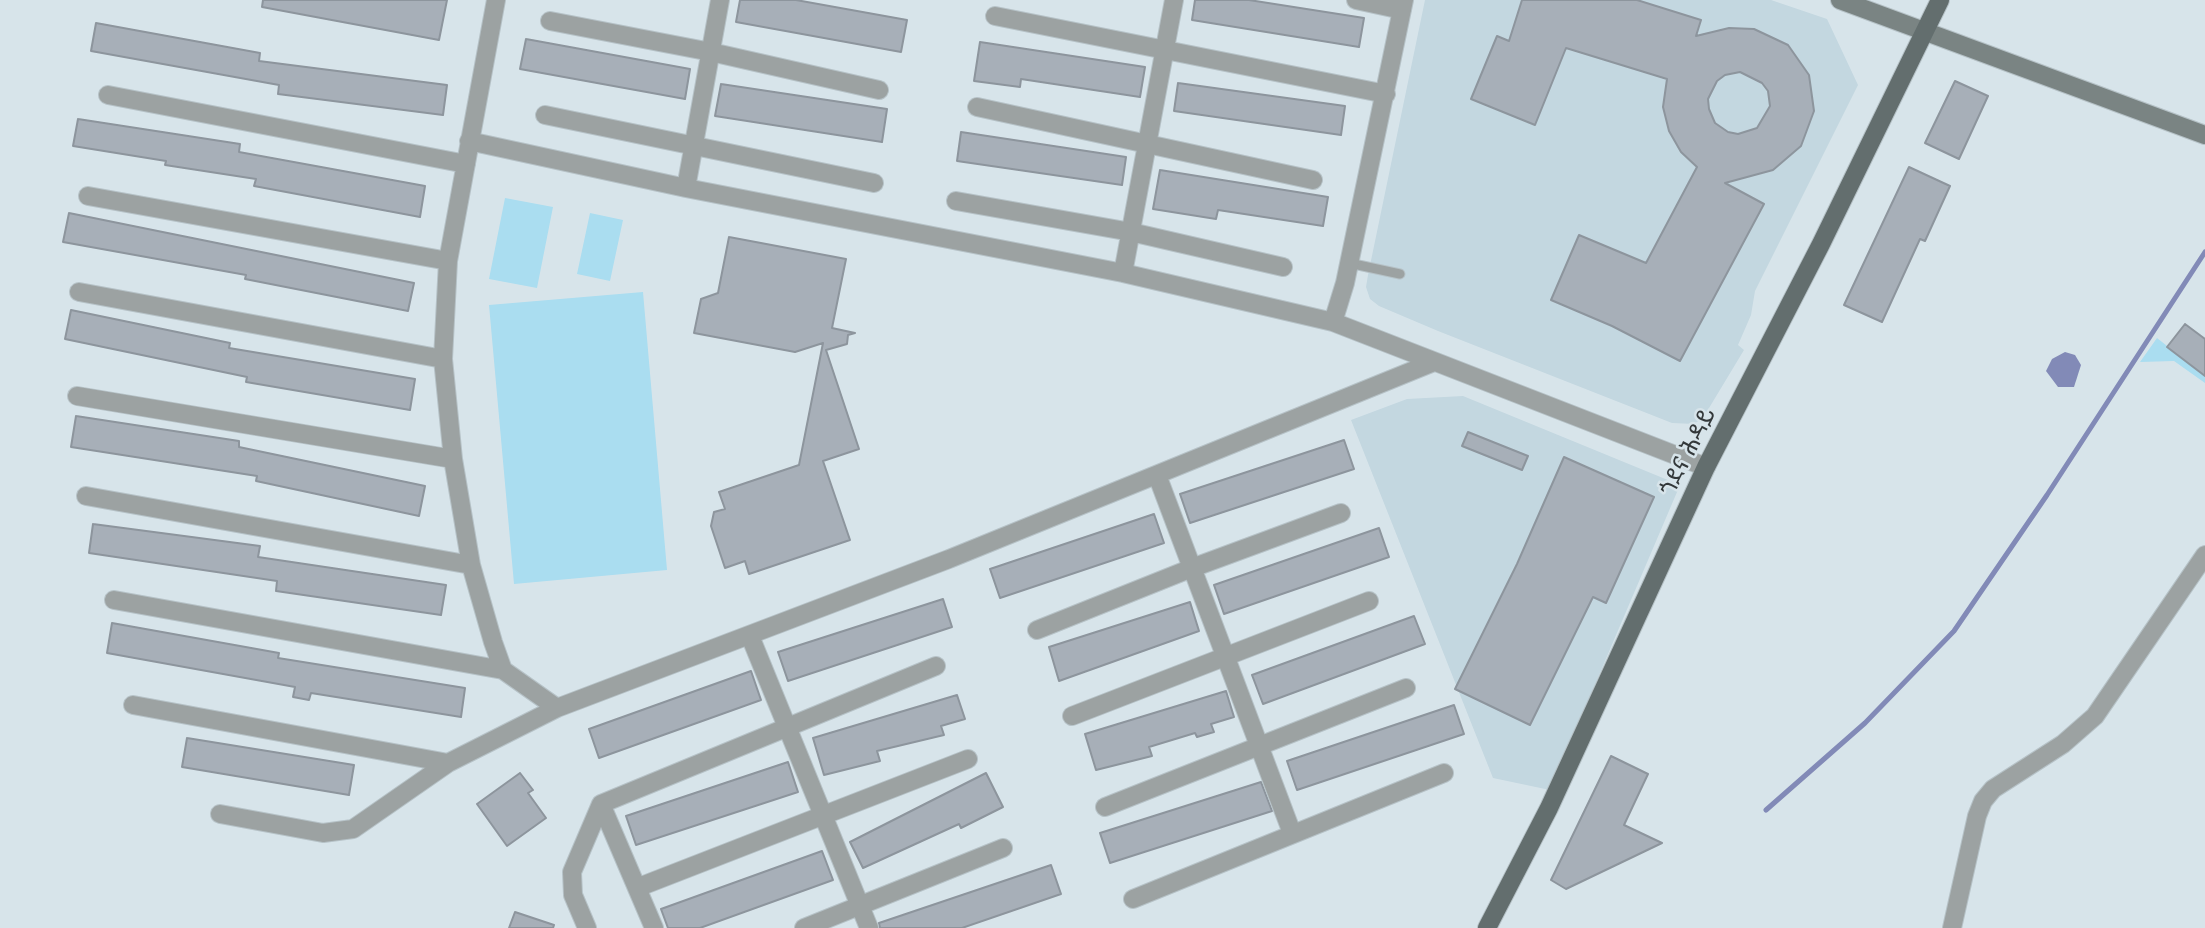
<!DOCTYPE html>
<html>
<head>
<meta charset="utf-8">
<style>
	body { margin:0 }
	canvas { display:block; background:#d7e4ea }
</style>
</head>
<body>
<canvas width="2205" height="928"></canvas>
<script>
const ctx = document.querySelector('canvas').getContext('2d');
ctx.lineJoin = 'round';
function paint(path, color) {
  ctx.fillStyle = color;
  ctx.fill(path, 'evenodd');
}
function poly(rows) {
  const path = new Path2D();
  for (const r of rows) {
    path.moveTo(r[0], r[1]);
    for (let i = 2; i < r.length; i += 2) path.lineTo(r[i], r[i + 1]);
  }
  return path;
}
function stroke(path, color, width, dash) {
  ctx.strokeStyle = color;
  ctx.lineWidth = width;
  ctx.lineCap = dash ? 'butt' : 'round';
  ctx.setLineDash(dash || []);
  ctx.stroke(path);
}
function write(font, color, halo, rows, align = 'center') {
  ctx.font = font + ' "Varela Round","Noto Sans Ethiopic",sans-serif';
  ctx.lineWidth = 5;
  ctx.setLineDash([]);
  ctx.textBaseline = 'middle';
  ctx.strokeStyle = halo;
  ctx.fillStyle = color;
  for (const [text, x, y, turn = 0] of rows) {
    ctx.save();
    ctx.translate(x, y);
    ctx.rotate((+turn || 0) * Math.PI / 180);
    ctx.textAlign = isNaN(turn) ? turn : align;
    if (halo) ctx.strokeText(text, 0, 0);
    ctx.fillText(text, 0, 0);
    ctx.restore();
  }
}
paint(poly([
	[1425,0,1771,0,1827,19,1858,85,1755,291,1751,315,1738,345,1744,350,1703,418,1694,424,1672,423,1438,331,1379,306,1370,299,1366,287,1368,275],
	[1463,396,1680,485,1550,790,1493,778,1351,420,1407,399]
]), '#c3d7e0');
paint(poly([
	[505,198,553,207,537,288,489,279],
	[590,213,623,220,610,281,577,274],
	[643,292,667,570,514,584,489,305],
	[2157,338,2205,376,2205,383,2174,361,2140,362]
]), '#aaddf0');
paint(poly([
	[2065,352,2075,355,2081,365,2074,387,2058,387,2046,371,2052,359]
]), '#828ab7');
stroke(poly([
	[1766,810,1865,723,1954,631,2047,495,2205,252]
]), '#828ab7', 5);
const building = poly([
	[263,0,447,0,439,40,262,7,263,0],
	[740,0,796,0,907,20,901,52,736,22,740,0],
	[1195,0,1249,0,1364,18,1359,47,1192,20,1195,0],
	[1522,0,1637,0,1701,20,1696,36,1729,28,1754,29,1788,45,1809,75,1814,111,1801,146,1773,170,1725,183,1764,204,1680,361,1612,326,1551,300,1579,235,1646,263,1697,167,1681,152,1669,131,1663,107,1667,79,1566,48,1535,125,1471,99,1497,36,1509,41,1522,0],
	[1740,72,1762,83,1768,91,1770,106,1757,128,1738,134,1728,132,1715,123,1709,109,1708,99,1717,81,1725,75,1740,72],
	[96,23,260,53,259,61,447,85,443,115,278,94,279,85,91,51,96,23],
	[526,39,690,69,685,99,520,69,526,39],
	[980,42,1145,67,1140,97,1021,79,1020,87,974,81,980,42],
	[1955,81,1988,96,1959,159,1925,143,1955,81],
	[1178,83,1345,106,1341,135,1174,111,1178,83],
	[721,84,887,109,882,142,715,116,721,84],
	[78,119,240,144,239,152,425,186,420,217,254,186,256,179,165,165,166,161,73,146,78,119],
	[961,132,1126,157,1122,185,957,161,961,132],
	[1909,167,1950,186,1925,241,1920,239,1882,322,1844,305,1909,167],
	[1160,170,1328,197,1323,226,1218,210,1216,219,1153,209,1160,170],
	[69,213,414,283,408,311,245,279,246,275,63,242,69,213],
	[729,237,846,259,832,328,855,333,848,335,847,344,826,350,859,449,823,461,850,540,749,574,745,561,725,568,711,526,714,512,725,509,719,492,799,465,823,343,795,352,694,333,701,299,718,293,729,237],
	[71,310,230,343,229,348,415,379,410,410,246,382,247,377,65,339,71,310],
	[2185,324,2205,339,2205,376,2167,347,2185,324],
	[76,416,239,441,239,447,425,486,419,516,256,481,257,476,71,447,76,416],
	[1468,432,1528,456,1522,470,1462,446,1468,432],
	[1344,440,1354,469,1190,523,1180,494,1344,440],
	[1564,457,1654,497,1606,603,1593,597,1530,725,1455,689,1517,564,1564,457],
	[1154,514,1164,543,1000,598,990,569,1154,514],
	[93,524,260,546,258,557,446,585,441,615,276,591,277,581,89,553,93,524],
	[1379,528,1389,557,1224,614,1214,585,1379,528],
	[943,599,952,627,788,681,778,652,943,599],
	[1190,602,1199,631,1059,681,1049,647,1190,602],
	[1414,616,1425,644,1263,704,1252,675,1414,616],
	[112,623,279,653,278,658,465,688,461,717,311,693,309,700,293,697,295,687,107,653,112,623],
	[751,671,761,700,599,758,589,729,751,671],
	[1226,691,1234,717,1211,724,1214,732,1197,737,1195,733,1149,747,1152,756,1096,770,1085,734,1226,691],
	[957,695,965,719,941,726,944,735,877,751,880,761,824,775,813,738,957,695],
	[1454,705,1464,734,1297,790,1287,761,1454,705],
	[187,738,354,765,349,795,182,767,187,738],
	[1611,756,1648,774,1624,825,1662,843,1566,889,1551,880,1611,756],
	[788,762,798,792,636,845,626,816,788,762],
	[520,773,533,790,528,793,546,818,507,846,477,804,520,773],
	[986,773,1003,807,961,828,959,824,863,868,850,842,986,773],
	[1261,782,1272,811,1110,863,1100,833,1261,782],
	[822,851,833,880,700,928,668,928,661,909,822,851],
	[1051,865,1061,894,962,928,880,928,879,923,1051,865],
	[515,912,554,925,553,928,509,928,515,912]
]);
paint(building, '#a7afb8');
stroke(building, '#8d959d', 2);
const lane = poly([
	[1349,263,1400,274]
]);
const street = poly([
	[496,0,448,261,443,359,453,459,471,565,493,642,503,670,557,708],
	[1356,0,1402,10],
	[995,16,1386,94],
	[550,21,711,52,879,90],
	[108,95,466,164],
	[977,107,1313,180],
	[545,115,874,183],
	[469,141,686,188,1123,273,1333,322,1706,467],
	[686,188,720,0],
	[88,196,448,261],
	[956,201,1131,232,1283,267],
	[1123,273,1174,0],
	[79,292,443,359],
	[1333,322,1345,283,1404,0],
	[77,396,453,459],
	[1157,475,1292,833],
	[86,496,471,565],
	[114,600,503,670],
	[1037,630,1192,568,1341,513],
	[750,636,869,928],
	[133,705,448,763],
	[1072,716,1369,601],
	[601,804,654,928],
	[1105,807,1406,688],
	[220,814,323,833,353,829,448,763,557,708,949,559,1434,362],
	[639,887,968,759],
	[1133,899,1444,773],
	[587,928,573,895,572,872,601,804,936,666],
	[804,928,1003,848],
	[1952,928,1977,816,1983,801,1993,789,2063,744,2095,716,2205,555]
]);
const secondary = poly([
	[1840,0,2205,135]
]);
const primary = poly([
	[1487,928,1549,808,1706,467,1821,244,1940,0]
]);
stroke(lane, '#b6c2c7', 11);
stroke(street, '#b6c2c7', 20);
stroke(secondary, '#b6c2c7', 20);
stroke(primary, '#b6c2c7', 20);
stroke(lane, '#9ca2a2', 9);
stroke(street, '#9ca2a2', 18);
stroke(secondary, '#7a8483', 18);
stroke(primary, '#636e6e', 18);
write('23px', '#33383a', '#d7e4ea', [
	["ጎደና ሕዳይ",1689,452,-63]
]);
</script>
</body>
</html>
